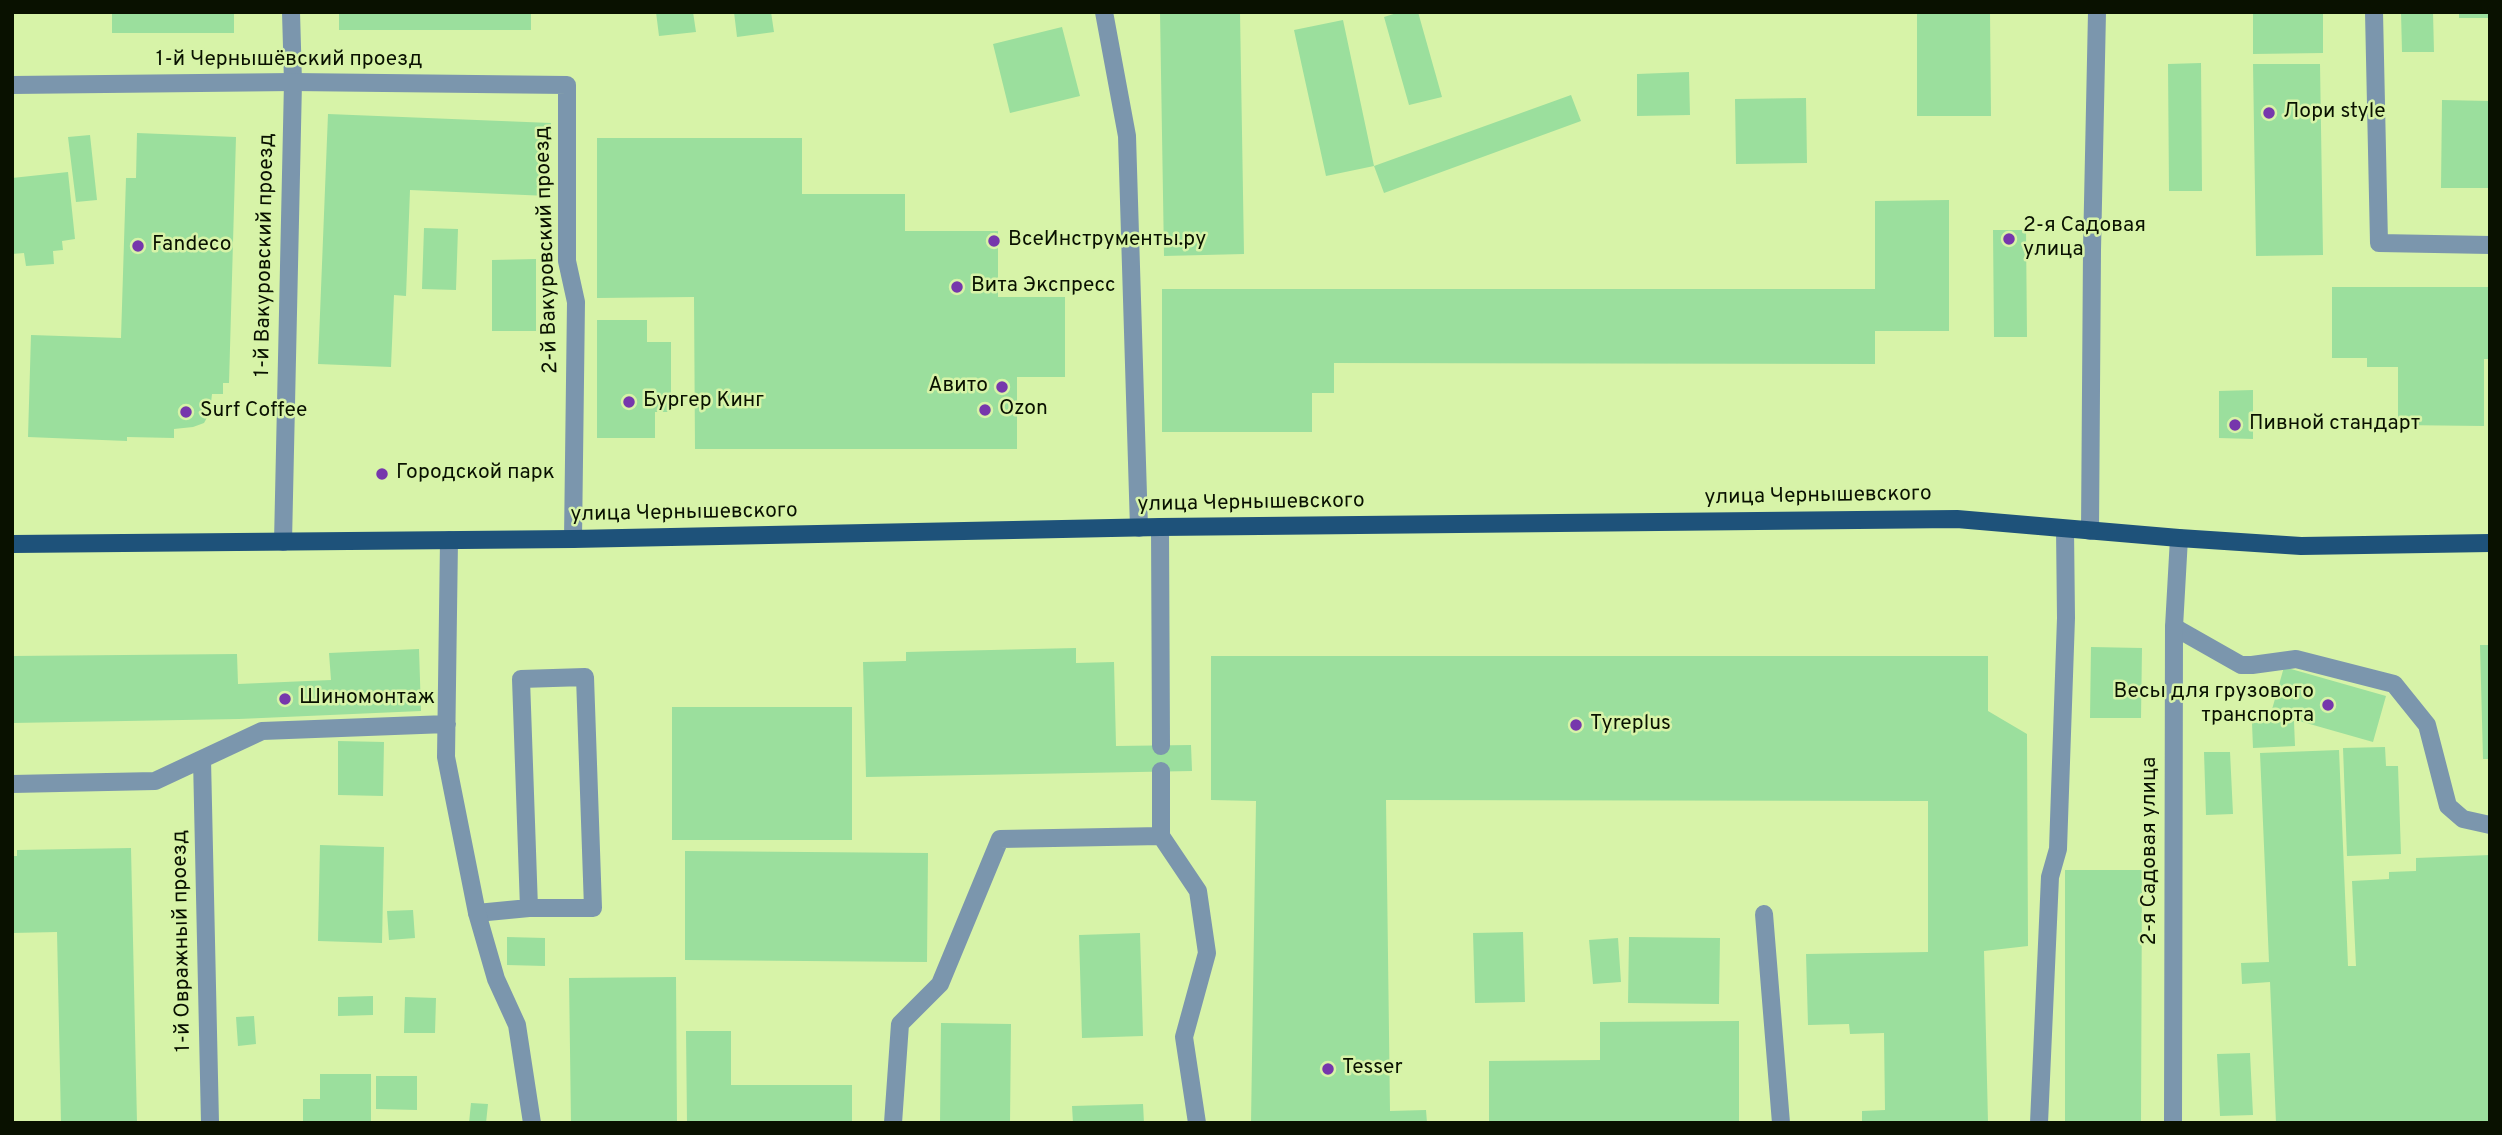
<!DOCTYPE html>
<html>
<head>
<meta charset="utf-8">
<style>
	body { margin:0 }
	#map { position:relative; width:2502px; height:1135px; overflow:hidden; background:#d7f3a8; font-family:Overpass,sans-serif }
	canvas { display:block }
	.frame { position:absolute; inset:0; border:14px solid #091100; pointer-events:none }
</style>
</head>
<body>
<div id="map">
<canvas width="2502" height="1135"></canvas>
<div class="frame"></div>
</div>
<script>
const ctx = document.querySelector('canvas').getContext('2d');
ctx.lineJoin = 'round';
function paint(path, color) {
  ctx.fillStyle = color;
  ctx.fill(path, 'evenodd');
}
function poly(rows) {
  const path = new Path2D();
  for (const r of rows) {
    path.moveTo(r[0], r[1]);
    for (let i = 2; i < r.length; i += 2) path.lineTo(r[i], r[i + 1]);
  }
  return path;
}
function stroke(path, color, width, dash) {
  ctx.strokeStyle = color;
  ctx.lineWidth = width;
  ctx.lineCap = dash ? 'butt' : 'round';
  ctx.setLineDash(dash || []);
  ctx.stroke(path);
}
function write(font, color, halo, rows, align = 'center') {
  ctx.font = font + ' Overpass,sans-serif';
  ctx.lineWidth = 5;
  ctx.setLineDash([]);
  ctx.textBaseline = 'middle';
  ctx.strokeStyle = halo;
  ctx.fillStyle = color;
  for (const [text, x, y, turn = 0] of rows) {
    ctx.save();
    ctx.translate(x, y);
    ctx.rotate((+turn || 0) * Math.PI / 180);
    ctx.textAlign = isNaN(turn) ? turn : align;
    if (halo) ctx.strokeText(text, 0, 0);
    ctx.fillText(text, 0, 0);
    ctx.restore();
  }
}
paint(poly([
	[112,12,234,12,234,33,112,33],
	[339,12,531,12,531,30,339,30],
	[656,12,693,12,696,32,659,36],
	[734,12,771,12,774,32,737,37],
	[1160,12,1240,12,1244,254,1164,256],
	[1400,12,1418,12,1442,97,1409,105,1384,17],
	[1917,12,1990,12,1991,116,1917,116],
	[2253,12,2323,12,2323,53,2253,54],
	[2401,12,2433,12,2434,52,2402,52],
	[2459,12,2490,12,2490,18,2459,18],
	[1343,20,1374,166,1326,176,1294,30],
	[1062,27,1080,96,1010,113,993,44],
	[2201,63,2202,191,2169,191,2168,64],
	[2253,64,2320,64,2323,255,2256,256],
	[1689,72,1690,115,1637,116,1637,74],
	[1571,95,1581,121,1384,193,1374,166],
	[1806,98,1807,163,1736,164,1735,99],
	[2442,100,2490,101,2490,188,2441,188],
	[328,114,551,123,548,196,410,190,406,296,394,295,391,367,318,364],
	[137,133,236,137,229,383,223,383,223,394,212,394,210,412,204,423,193,427,174,429,174,438,127,437,127,441,28,437,31,335,121,338,126,178,136,178],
	[90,135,97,200,76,202,68,137],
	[597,138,802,138,802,194,905,194,905,231,998,231,998,297,1065,297,1065,377,1017,377,1017,449,695,449,694,297,597,298],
	[68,172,75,239,62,241,63,250,53,251,54,264,26,266,24,253,12,254,12,178],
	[1949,200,1949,331,1875,331,1875,364,1334,363,1334,393,1312,393,1312,432,1162,432,1162,289,1875,289,1875,201],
	[424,228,458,229,456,290,422,289],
	[1993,230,2026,230,2027,337,1994,337],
	[536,259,536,331,492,331,492,260],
	[2332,287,2490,287,2490,359,2484,359,2484,426,2398,425,2398,367,2367,367,2367,358,2332,358],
	[597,320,647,320,647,342,671,342,671,412,655,412,655,438,597,438],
	[2253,390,2253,439,2219,438,2219,391],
	[2480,645,2490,645,2490,759,2483,759],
	[2091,647,2142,648,2141,718,2090,718],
	[1076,648,1076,663,1114,662,1116,746,1191,745,1192,771,866,777,863,662,906,661,906,652],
	[419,649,421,711,239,719,12,723,12,656,237,654,238,684,331,680,329,653],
	[1211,656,1988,656,1988,711,2027,734,2028,946,1984,951,1988,1123,1862,1123,1862,1111,1885,1110,1884,1033,1850,1034,1849,1024,1808,1025,1806,954,1928,952,1928,801,1386,800,1390,1111,1426,1110,1427,1123,1251,1123,1256,801,1211,800],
	[2284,667,2386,696,2373,742,2271,713],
	[672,707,852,707,852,840,672,840],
	[2294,721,2295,746,2253,748,2252,723],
	[338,741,384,742,383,796,338,795],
	[2385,747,2386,766,2398,766,2401,854,2347,856,2343,748],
	[2339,750,2348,966,2356,966,2352,881,2389,879,2389,872,2416,871,2416,858,2490,855,2490,1123,2276,1123,2270,982,2242,984,2241,963,2269,962,2260,753],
	[2204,752,2230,752,2233,814,2206,815],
	[320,845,384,847,382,943,318,941],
	[131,848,137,1123,61,1123,57,932,12,933,12,856,17,856,17,850],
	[685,851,928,853,927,962,685,960],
	[2065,870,2142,870,2141,1123,2065,1123],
	[413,910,415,938,389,940,387,911],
	[1523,932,1525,1002,1475,1003,1473,933],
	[1140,933,1143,1036,1082,1038,1079,935],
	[507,937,545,938,545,966,507,965],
	[1629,937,1720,938,1719,1004,1628,1003],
	[1618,938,1621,982,1593,984,1589,940],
	[676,977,677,1123,571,1123,569,978],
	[373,996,373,1015,338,1016,338,997],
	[405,997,436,998,435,1033,404,1033],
	[254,1016,256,1044,238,1046,236,1017],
	[1739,1021,1739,1123,1489,1123,1489,1061,1600,1060,1600,1022],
	[941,1023,1011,1024,1010,1123,940,1123],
	[686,1031,731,1031,731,1085,852,1085,852,1123,687,1123],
	[2250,1053,2253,1115,2220,1116,2217,1054],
	[320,1074,371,1074,371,1123,303,1123,303,1099,320,1099],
	[376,1076,417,1076,417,1110,376,1109],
	[471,1103,488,1104,486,1123,469,1123],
	[1143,1104,1144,1123,1073,1123,1072,1106]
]), '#9bdf9d');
stroke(poly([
	[2374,12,2379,243,2490,245],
	[1160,527,1161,746],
	[2174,627,2241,665,2252,665,2296,659,2394,684,2427,725,2448,806,2463,819,2490,825],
	[1161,771,1161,836,1198,891,1207,953,1184,1037,1197,1123],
	[477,913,529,908,521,679,585,677,593,908,529,908],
	[1764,914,1781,1123],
	[893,1123,900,1024,940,984,1000,839,1161,836],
	[2039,1123,2050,877,2058,849,2066,618,2065,529]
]), '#7b96ad', 18);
stroke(poly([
	[283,542,293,82,291,12]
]), '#7b96ad', 18);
stroke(poly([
	[1104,12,1127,136,1139,528],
	[12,85,293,82,567,85,567,261,576,302,573,539],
	[2090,531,2092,250,2097,12],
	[449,540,446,757,477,913,496,979,517,1025,532,1123],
	[202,759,210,1123],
	[12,784,155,781,262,731,447,724],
	[2173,1123,2174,627,2179,538]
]), '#7b96ad', 18);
stroke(poly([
	[12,544,573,539,1160,527,1957,519,2179,538,2301,546,2490,543]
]), '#1e527a', 18);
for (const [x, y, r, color] of [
	[2269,113,7,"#7637ac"],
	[2009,239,7,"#7637ac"],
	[994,241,7,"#7637ac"],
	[138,246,7,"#7637ac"],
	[957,287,7,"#7637ac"],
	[1002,387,7,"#7637ac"],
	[629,402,7,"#7637ac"],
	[985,410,7,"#7637ac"],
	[186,412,7,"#7637ac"],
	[2235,425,7,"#7637ac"],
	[382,474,7,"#7637ac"],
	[285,699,7,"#7637ac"],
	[2328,705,7,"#7637ac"],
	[1576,725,7,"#7637ac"],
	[1328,1069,7,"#7637ac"]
]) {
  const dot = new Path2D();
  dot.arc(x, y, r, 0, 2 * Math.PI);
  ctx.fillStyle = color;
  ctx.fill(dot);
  stroke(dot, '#d7f3a8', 2.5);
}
write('21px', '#091100', '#d7f3a8', [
	["1-й Чернышёвский проезд",289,61],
	["2-й Вакуровский проезд",548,250,-92],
	["1-й Вакуровский проезд",266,255,-89],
	["улица Чернышевского",1818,497,-1],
	["улица Чернышевского",1251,504,-1],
	["улица Чернышевского",684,514,-1],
	["2-я Садовая улица",2151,851,-90],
	["1-й Овражный проезд",183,941,-91]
]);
write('21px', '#091100', '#d7f3a8', [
	["Лори style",2283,113],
	["2-я Садовая",2023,227],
	["улица",2023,251],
	["ВсеИнструменты.ру",1008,241],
	["Fandeco",152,246],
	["Вита Экспресс",971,287],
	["Авито",988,387,"right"],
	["Бургер Кинг",643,402],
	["Ozon",999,410],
	["Surf Coffee",200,412],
	["Пивной стандарт",2249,425],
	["Городской парк",396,474],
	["Весы для грузового",2314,693,"right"],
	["транспорта",2314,717,"right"],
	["Шиномонтаж",299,699],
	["Tyreplus",1590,725],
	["Tesser",1342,1069]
], 'left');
</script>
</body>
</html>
